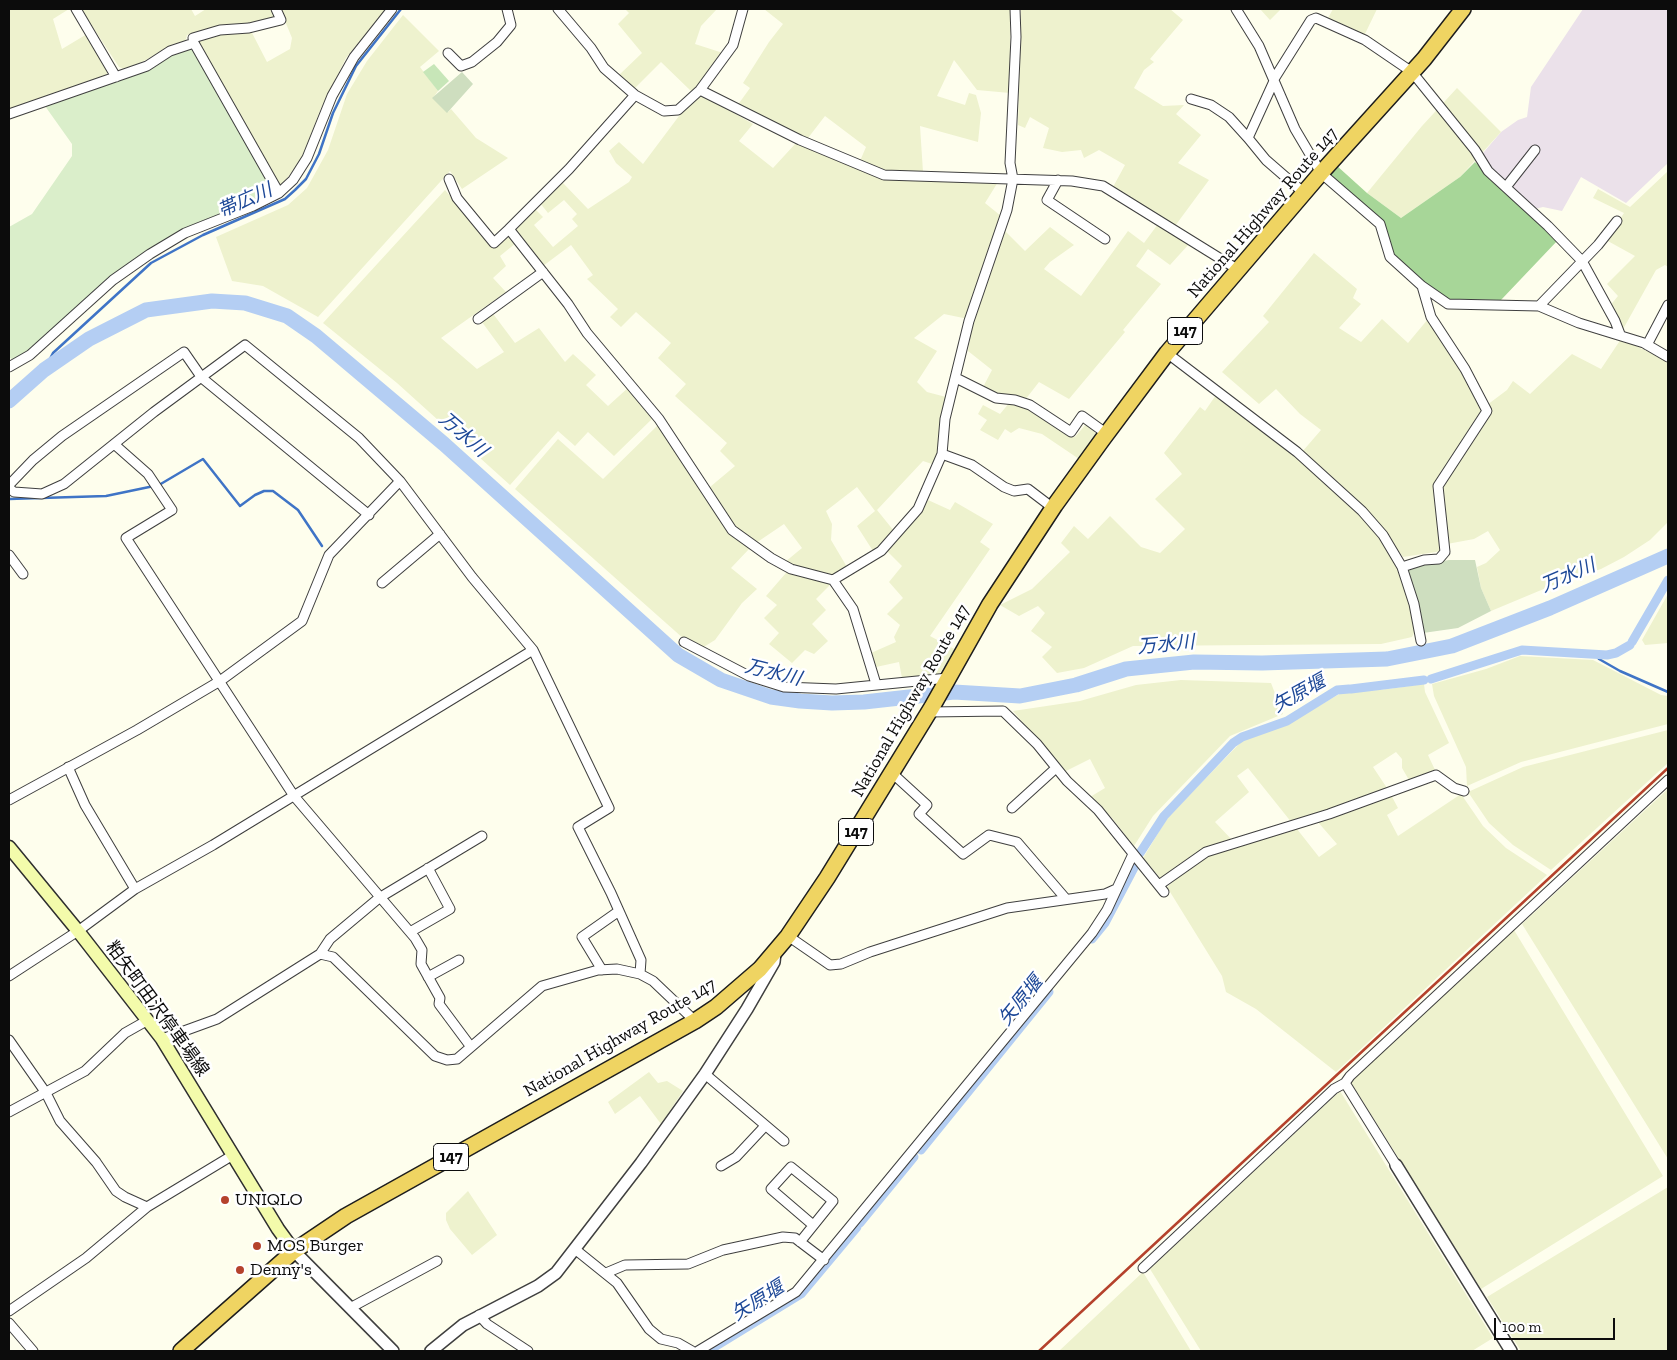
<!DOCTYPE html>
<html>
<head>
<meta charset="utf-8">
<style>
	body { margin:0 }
	#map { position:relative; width:1677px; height:1360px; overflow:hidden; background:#fefeed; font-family:"Zilla Slab",serif }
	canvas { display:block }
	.frame { position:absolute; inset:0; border:10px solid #0c0c0c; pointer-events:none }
	.scale { position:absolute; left:1494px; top:1318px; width:121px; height:22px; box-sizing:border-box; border:2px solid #0c0c0c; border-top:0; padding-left:6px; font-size:15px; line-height:18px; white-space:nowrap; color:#0c0c0c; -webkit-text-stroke:4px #fff; paint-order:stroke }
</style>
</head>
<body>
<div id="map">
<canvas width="1677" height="1360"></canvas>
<div class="frame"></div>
<div class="scale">100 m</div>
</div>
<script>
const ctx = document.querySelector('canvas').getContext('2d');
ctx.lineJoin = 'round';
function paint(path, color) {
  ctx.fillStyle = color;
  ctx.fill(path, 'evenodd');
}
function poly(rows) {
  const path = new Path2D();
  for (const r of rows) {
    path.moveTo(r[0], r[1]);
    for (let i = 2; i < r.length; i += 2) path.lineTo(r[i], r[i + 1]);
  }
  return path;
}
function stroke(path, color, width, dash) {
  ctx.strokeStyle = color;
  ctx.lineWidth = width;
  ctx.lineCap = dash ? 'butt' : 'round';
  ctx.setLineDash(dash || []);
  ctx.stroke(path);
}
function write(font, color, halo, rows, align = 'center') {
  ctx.font = font + ' "Zilla Slab","Noto Sans JP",serif';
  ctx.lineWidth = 5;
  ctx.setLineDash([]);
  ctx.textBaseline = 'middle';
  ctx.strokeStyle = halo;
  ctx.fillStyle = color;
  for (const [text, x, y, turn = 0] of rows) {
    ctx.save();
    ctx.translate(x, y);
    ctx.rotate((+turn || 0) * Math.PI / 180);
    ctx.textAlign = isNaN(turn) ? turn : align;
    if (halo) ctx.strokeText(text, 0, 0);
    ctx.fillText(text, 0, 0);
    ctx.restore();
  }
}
paint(poly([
	[1583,9,1668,9,1668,163,1626,203,1581,177,1562,211,1543,207,1535,209,1478,159,1501,132,1518,120,1527,117,1531,87]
]), '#ebe1ea');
paint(poly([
	[9,9,69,9,53,19,62,49,87,34,108,70,106,76,9,110],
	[81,9,191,9,195,16,206,9,272,9,275,16,248,25,226,25,187,35,185,42,173,44,144,61,124,69,119,67],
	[280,9,386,9,346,58,321,108,301,160,280,187,198,40,225,32,251,31,267,62,290,49,292,38],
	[625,9,717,9,701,26,695,44,723,53,692,92,661,62,634,89,618,76,642,53,618,24,629,13],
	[764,9,1010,9,1010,93,977,90,954,60,937,96,965,105,969,93,976,95,981,113,978,142,920,126,923,172,888,172,860,161,866,147,825,116,808,138,781,128,737,106,750,88,743,83,769,42,783,24],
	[1021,9,1170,9,1183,20,1150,59,1154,62,1144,70,1134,88,1163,106,1184,105,1176,114,1201,135,1178,163,1209,180,1175,226,1113,187,1125,165,1099,150,1084,158,1081,150,1062,152,1043,148,1049,128,1030,117,1025,128,1018,125],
	[1260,9,1281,9,1270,20],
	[1333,9,1377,9,1364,36,1327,20],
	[403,15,439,51,420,67,438,91,433,98,448,112,451,109,476,138,508,158,462,189,450,171,318,317,263,286,232,281,216,237,288,205,307,188,328,150,347,94,367,61],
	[1457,88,1501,132,1460,177,1401,218,1367,193,1422,126],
	[701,94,753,124,739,141,773,168,796,143,884,179,998,182,985,203,1001,216,998,224,1025,251,1050,227,1074,245,1050,262,1044,269,1081,296,1128,231,1144,243,1158,224,1189,244,1170,265,1148,249,1136,266,1161,284,1123,330,1125,332,1069,399,1039,382,1025,400,1075,437,1087,423,1098,436,1079,459,1042,434,1019,428,1011,433,1005,429,998,440,980,430,987,420,978,414,983,405,1000,414,1010,402,982,389,992,370,968,351,973,320,944,314,914,338,937,351,917,382,927,392,946,397,938,453,932,464,923,461,877,510,894,531,881,546,873,551,857,526,875,511,857,487,826,511,832,524,831,540,847,567,832,575,830,585,816,599,826,610,812,624,828,641,814,654,805,650,792,663,769,644,779,633,764,618,777,605,766,596,792,566,785,562,802,548,784,524,756,543,736,528,721,505,710,487,735,466,720,451,727,443,675,396,686,384,658,358,671,343,636,312,621,327,610,317,618,309,587,279,593,275,571,245,543,266,515,230,535,209,543,217,534,225,553,247,578,226,572,219,577,214,564,200,548,213,540,203,562,182,588,209,629,182,632,177,616,163,609,151,619,142,643,164,679,116],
	[1668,171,1668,267,1665,265,1656,270,1622,331,1609,307,1618,296,1607,284,1635,256,1606,240,1624,213,1593,198,1598,189,1630,207],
	[445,190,495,248,510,236,516,243,500,256,506,266,493,278,506,292,441,338,477,369,504,352,479,318,491,311,515,343,539,328,565,362,573,354,596,375,586,385,608,406,629,387,654,417,614,456,588,432,575,446,558,431,510,485,397,383,323,323],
	[1314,253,1357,289,1353,298,1361,304,1339,328,1361,342,1382,319,1408,343,1428,319,1461,367,1483,412,1435,486,1442,551,1403,557,1376,520,1337,481,1302,452,1321,430,1300,414,1276,389,1259,404,1222,372,1269,322,1263,316],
	[1621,339,1668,361,1668,522,1650,540,1624,557,1601,569,1558,583,1491,611,1481,588,1477,567,1486,563,1500,550,1488,531,1474,539,1447,544,1441,486,1487,405,1507,390,1513,381,1530,394,1572,354,1601,369],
	[1216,395,1298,456,1375,530,1400,570,1413,614,1414,633,1412,637,1381,644,1133,646,1084,668,1057,673,1042,657,1052,647,1031,631,1045,613,1038,606,1019,616,1000,605,1032,589,1070,552,1061,543,1074,526,1088,539,1110,516,1141,547,1160,553,1185,529,1155,499,1182,474,1164,453,1200,407,1205,411],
	[659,424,729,532,750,548,731,568,757,589,742,603,715,640,702,648,684,639,515,489,558,439,603,479],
	[928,500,950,510,955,502,993,524,980,542,990,549,930,636,958,651,948,669,944,667,939,674,902,678,899,662,876,667,871,653,896,642,894,637,900,625,887,614,903,598,889,582,902,566,887,551,923,509],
	[1668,594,1668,643,1645,645,1642,640],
	[1520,656,1593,660,1661,695,1668,696,1668,724,1521,762,1467,786,1466,767,1434,696,1432,684,1486,669],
	[1181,680,1271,683,1283,714,1230,736,1153,816,1134,846,1112,818,1090,797,1105,788,1090,759,1064,772,1013,711,1080,701,1136,685],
	[1424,684,1425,692,1449,743,1428,755,1435,770,1409,780,1402,768,1402,759,1396,752,1373,767,1387,788,1292,823,1248,768,1237,776,1249,792,1215,822,1234,842,1162,880,1143,858,1168,817,1243,740,1300,717,1341,693,1388,689],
	[1668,730,1668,763,1551,870,1513,845,1489,823,1468,792,1523,767],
	[1668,789,1668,1159,1522,924],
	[1390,793,1398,808,1387,815,1398,836,1461,794,1483,826,1506,848,1547,875,1336,1072,1256,1009,1226,992,1222,976,1167,887,1192,865,1212,853,1297,829,1319,857,1337,844,1317,821],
	[1514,930,1663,1176,1481,1289,1350,1081],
	[649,1072,658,1083,667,1081,683,1091,661,1124,640,1096,615,1114,608,1102],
	[1340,1091,1493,1338,1472,1351,1201,1351,1150,1269],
	[1668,1187,1668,1351,1521,1351,1487,1297],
	[468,1191,497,1235,472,1255,450,1229,446,1220,446,1213],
	[1143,1272,1191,1351,1059,1351]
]), '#eef2ce');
paint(poly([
	[434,64,449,81,438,91,423,72]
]), '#c7e6b8');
paint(poly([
	[1475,162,1558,240,1501,300,1448,299,1424,283,1393,254,1382,221,1328,174,1336,165,1367,193,1401,218,1460,177]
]), '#a7d698');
paint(poly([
	[462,72,473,84,447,113,432,98],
	[1449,560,1475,560,1481,588,1491,611,1458,628,1423,633,1407,567]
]), '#cedebf');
paint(poly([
	[196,49,272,189,270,194,150,249,108,278,52,332,16,360,13,360,9,357,9,227,32,214,72,156,72,144,45,106,175,52]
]), '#daeeca');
stroke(poly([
	[44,370,53,353,151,263,203,235,285,199,295,190,306,179,319,154,333,113,356,66,401,9],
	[159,485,203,459,240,506,255,495,264,491,273,491,298,510,322,546],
	[9,499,106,496,154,486],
	[1595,654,1599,659,1620,671,1668,692]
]), '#3f74c6', 2.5);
stroke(poly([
	[1632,642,1668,580],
	[1431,679,1522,650,1607,655,1616,653,1630,645],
	[1351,689,1424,680],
	[1140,853,1164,816,1233,743,1242,737,1287,721,1337,690,1349,689],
	[1092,939,1105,923,1136,864],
	[921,1150,1049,992],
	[860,1223,914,1157],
	[708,1351,801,1294,857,1227]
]), '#b4cef3', 9);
stroke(poly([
	[9,401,44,370,89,339,146,310,212,301,245,303,287,316,316,336,444,444,678,655,721,680,771,697,800,701,832,703,864,702,954,692,1020,696,1076,685,1126,669,1194,662,1262,663,1387,659,1452,646,1550,608,1668,556]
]), '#b4cef3', 15);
const minor = poly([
	[76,9,116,77],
	[558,9,591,48,604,68,635,95,664,111,678,110,700,90,733,45,743,9],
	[1236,9,1259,46,1295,129,1321,173,1380,224,1390,257,1422,286,1448,304,1539,306,1579,323,1644,343,1668,357],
	[194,43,193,38,220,30,249,28,281,20,276,9],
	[448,53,461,66,472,62,497,42,511,25,507,9],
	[1274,79,1311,20,1316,18,1365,40,1412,72,1475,150,1488,171,1548,226,1582,261,1615,321,1620,334],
	[700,90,800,140,884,175,1072,181,1103,186,1237,269],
	[635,95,569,169,509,229,568,304,587,333,659,419,732,530,771,558,791,569,833,580,853,609,876,684],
	[1191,99,1211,105,1229,117,1248,138,1274,81],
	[9,114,147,66,170,51,194,43,279,193],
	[1248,138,1266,160,1304,193],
	[449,179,457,198,494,243,509,229],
	[1058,180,1047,200,1105,239],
	[1506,187,1535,150],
	[1539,306,1598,245,1617,221],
	[478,319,543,272],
	[1647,345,1668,305],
	[1167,353,1297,452,1362,511,1383,535,1402,567,1414,604,1421,641],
	[9,367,30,355,113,280,150,254,185,233,253,206,279,193,293,180,307,158,332,96,354,57,392,9],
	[956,378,996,398,1015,400,1030,405,1071,432,1082,416,1107,434],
	[114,444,148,474,172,510,126,538,294,796,415,938,422,950,421,964,440,998,439,1004,471,1047],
	[942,454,972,465,1004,487,1014,491,1028,489,1053,508],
	[9,485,33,460,62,436,184,352,202,378,369,515],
	[9,488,14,492,42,494,64,484,154,412,245,345,359,438,400,481,472,577,533,650,609,808,578,827,611,893,641,960,640,974],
	[9,555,23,574],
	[1402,567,1424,560,1439,559,1445,552,1438,486,1487,411,1465,369,1431,317,1422,286],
	[833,580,881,551,918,509,942,454,945,419,969,321,1007,210,1013,179,1010,163,1016,37,1015,9],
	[382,583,440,534],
	[684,642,749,676,784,687,836,689,948,678],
	[929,712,1003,711,1037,744,1067,781,1098,810,1164,892],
	[68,767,85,805,135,889],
	[892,773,927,805,919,814,963,854,989,835,1017,842,1066,899],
	[9,800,137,730,220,681,302,621,329,555,400,481],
	[1012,808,1056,768],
	[1159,885,1206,852,1329,814,1436,775,1454,788,1464,791],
	[410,932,450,909,428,868],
	[788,936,830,965,841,964,870,952,1007,908,1105,894,1116,889],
	[320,954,333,957,435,1056,447,1060,457,1059,542,986,598,970,617,969,640,974,653,981,695,1021],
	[602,970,582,937,619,911],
	[9,976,78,931,135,889,213,845,533,650],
	[428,977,459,960],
	[162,1039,217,1019,320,954,330,939,379,898,482,836],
	[9,1040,46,1093,60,1121,96,1162,116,1191,125,1197,147,1207],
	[705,1074,784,1141],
	[1345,1083,1396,1165],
	[9,1112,85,1071,125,1033,148,1020],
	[721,1166,736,1157,765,1126],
	[800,1242,833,1201,791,1167,771,1189,813,1225],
	[576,1250,617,1283,649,1329,661,1339,678,1343,692,1351],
	[1143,1268,1334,1089,1345,1083,1350,1076,1668,780],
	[606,1273,625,1265,688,1264,723,1250,783,1237,795,1238,824,1260],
	[350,1308,437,1261],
	[9,1311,86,1258,147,1207,233,1155],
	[479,1315,487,1324,528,1351],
	[9,1323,33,1351],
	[698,1351,796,1292,1092,933,1107,910,1133,854]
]);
const tertiary = poly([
	[1396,1165,1511,1351],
	[294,1251,393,1351],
	[431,1351,463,1325,538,1286,556,1273,641,1163,705,1074,747,1009,774,962,775,953]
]);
const secondary = poly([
	[9,847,78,931,162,1039,278,1229,294,1251]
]);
const trunk = poly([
	[181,1351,294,1251,346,1216,695,1021,716,1007,760,969,788,936,827,878,932,707,990,604,1055,505,1102,440,1167,353,1321,173,1424,59,1463,9]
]);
stroke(minor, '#3f3f3f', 11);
stroke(tertiary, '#3f3f3f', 14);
stroke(secondary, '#2e2e2e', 15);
stroke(trunk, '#1d1d1d', 18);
stroke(minor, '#fff', 9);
stroke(tertiary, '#fff', 11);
stroke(secondary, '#f3fbab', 12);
stroke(trunk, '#efd462', 15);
stroke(poly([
	[1039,1351,1668,768]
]), '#b5422c', 2.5);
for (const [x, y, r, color] of [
	[225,1200,5,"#b5422c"],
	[257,1246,5,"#b5422c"],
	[240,1270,5,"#b5422c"]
]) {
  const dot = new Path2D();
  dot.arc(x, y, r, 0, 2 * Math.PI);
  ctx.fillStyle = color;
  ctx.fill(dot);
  stroke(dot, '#fff', 2);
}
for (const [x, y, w] of [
	[1185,331,35],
	[856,832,35],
	[451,1157,35]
]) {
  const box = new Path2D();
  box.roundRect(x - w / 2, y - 13.5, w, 27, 4);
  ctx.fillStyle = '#fff';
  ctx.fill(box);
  stroke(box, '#0c0c0c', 1);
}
write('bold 16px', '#0c0c0c', null, [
	["147",1185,331],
	["147",856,832],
	["147",451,1157]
]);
write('18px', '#0c0c0c', '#fff', [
	["National Highway Route 147",1263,213,-49],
	["National Highway Route 147",911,701,-60],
	["粕矢町田沢停車場線",157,1009,54],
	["National Highway Route 147",620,1038,-30]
]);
write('18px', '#0c0c0c', '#fff', [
	["UNIQLO",235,1200],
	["MOS Burger",267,1246],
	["Denny's",250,1270]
], 'left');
write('italic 19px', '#1d4897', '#fff', [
	["帯広川",245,201,-24],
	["万水川",463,435,41],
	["万水川",1568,576,-23],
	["万水川",1166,645,-5],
	["万水川",773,673,14],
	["矢原堰",1299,694,-29],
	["矢原堰",1021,1001,-51],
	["矢原堰",758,1301,-32]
]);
</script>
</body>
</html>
